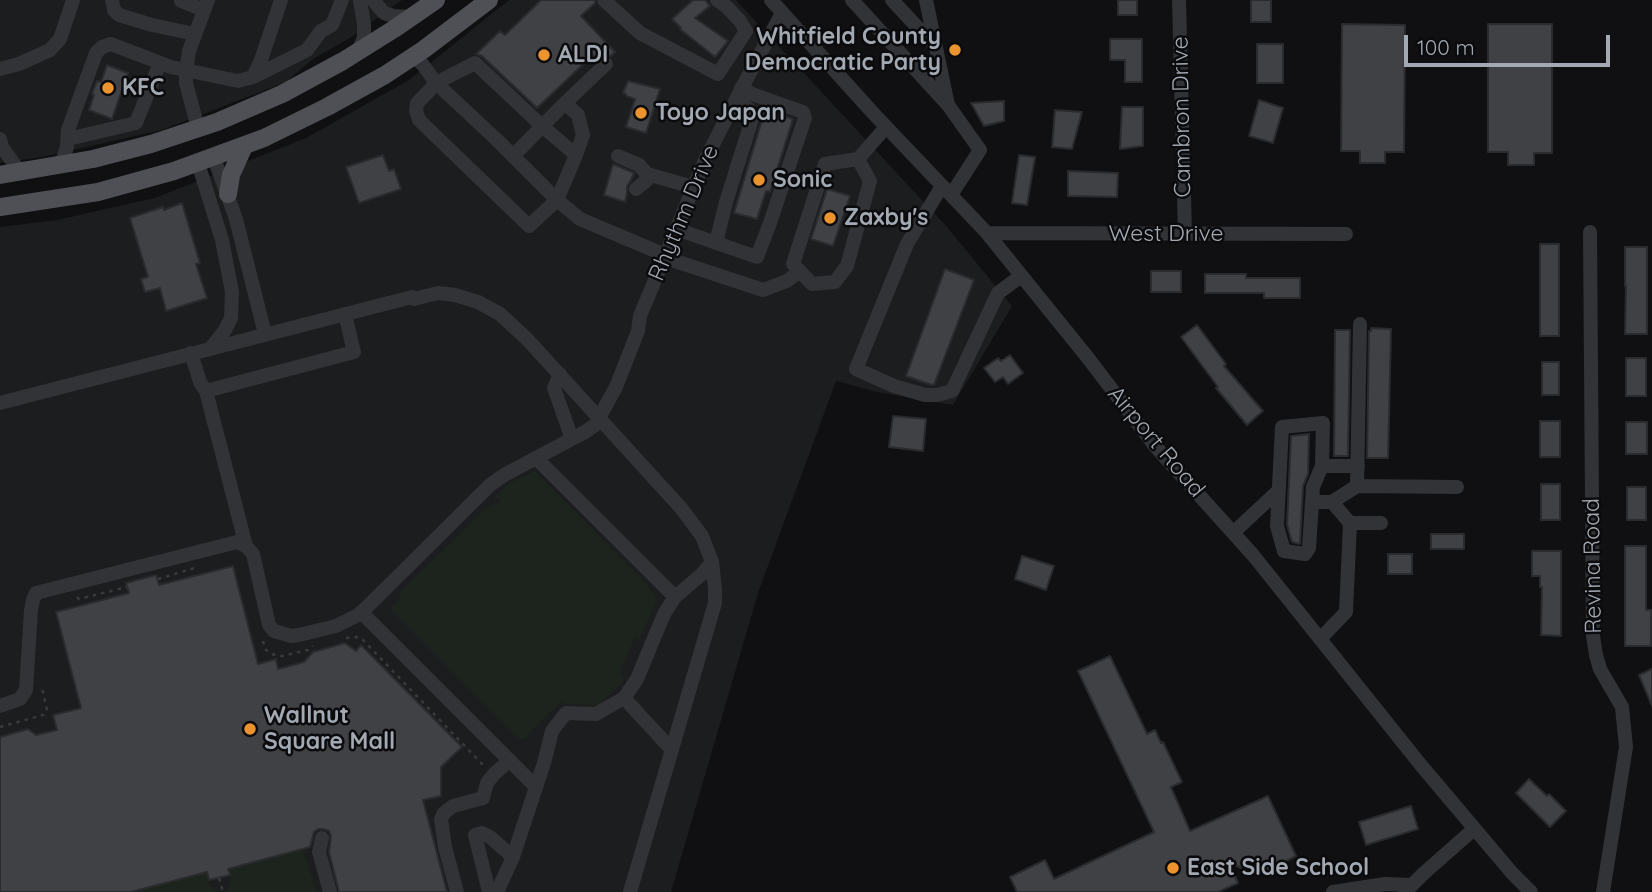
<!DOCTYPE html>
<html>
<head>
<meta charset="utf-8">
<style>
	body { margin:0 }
	#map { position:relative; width:1652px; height:892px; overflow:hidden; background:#101012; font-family:Quicksand,sans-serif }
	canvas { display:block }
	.scale { position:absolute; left:1404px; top:35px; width:206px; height:32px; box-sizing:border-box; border:4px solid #a2a9b2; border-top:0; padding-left:9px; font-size:21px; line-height:24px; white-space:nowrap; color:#a2a9b2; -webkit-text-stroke:5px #0b0b0d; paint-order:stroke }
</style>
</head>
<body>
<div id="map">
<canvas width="1652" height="892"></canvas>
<div class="scale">100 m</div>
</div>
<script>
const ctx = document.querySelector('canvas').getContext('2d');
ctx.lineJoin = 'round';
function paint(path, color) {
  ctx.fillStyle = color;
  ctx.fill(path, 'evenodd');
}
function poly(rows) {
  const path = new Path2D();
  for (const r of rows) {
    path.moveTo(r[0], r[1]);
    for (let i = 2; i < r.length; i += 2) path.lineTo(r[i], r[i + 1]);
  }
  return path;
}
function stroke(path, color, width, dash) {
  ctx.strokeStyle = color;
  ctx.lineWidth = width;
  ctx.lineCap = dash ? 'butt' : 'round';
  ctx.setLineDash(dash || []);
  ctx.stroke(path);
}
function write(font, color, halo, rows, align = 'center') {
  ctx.font = font + ' Quicksand,sans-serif';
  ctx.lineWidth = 5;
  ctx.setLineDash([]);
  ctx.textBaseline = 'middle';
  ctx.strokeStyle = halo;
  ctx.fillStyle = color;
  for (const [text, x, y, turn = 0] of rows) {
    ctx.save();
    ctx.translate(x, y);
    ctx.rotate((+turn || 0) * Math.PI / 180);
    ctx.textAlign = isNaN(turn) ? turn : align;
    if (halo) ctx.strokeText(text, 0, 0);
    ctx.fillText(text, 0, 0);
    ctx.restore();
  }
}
paint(poly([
	[0,0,402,0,350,38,313,59,286,82,162,130,42,157,0,163],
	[509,0,736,0,947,227,1012,306,953,405,877,392,836,381,758,593,671,892,0,892,0,227,57,220,155,198,306,138,409,80]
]), '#1c1d1f');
paint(poly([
	[535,471,648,586,656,597,656,602,639,640,635,637,622,668,621,675,625,679,599,705,565,704,561,701,524,739,522,739,520,740,390,609,399,600,401,591,488,506,491,507,494,503,499,504,500,499,494,498,508,484],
	[302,849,307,861,316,892,227,892,231,881,228,869],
	[207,872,210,886,218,892,131,892]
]), '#1d241d');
const building = poly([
	[541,0,595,0,595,3,581,16,615,52,611,56,603,55,597,60,593,55,537,108,482,56,476,54,500,31,505,35,541,0],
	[693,0,705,0,710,6,695,18,728,41,715,57,680,29,681,28,672,19,693,0],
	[1118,0,1137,0,1137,15,1118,15,1118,0],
	[1251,0,1271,0,1271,22,1251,22,1251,0],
	[1342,24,1405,25,1404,152,1385,152,1385,163,1360,163,1360,151,1341,151,1342,24],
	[1488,24,1552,24,1552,153,1534,153,1534,165,1508,165,1508,152,1488,152,1488,24],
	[1110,39,1142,39,1142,82,1125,82,1125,60,1110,60,1110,39],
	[1257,44,1283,44,1283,83,1257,83,1257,44],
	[107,65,128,73,112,119,89,110,94,95,92,94,97,81,101,82,107,65],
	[628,81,660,89,646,133,626,127,635,99,626,96,626,94,623,93,628,81],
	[1259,100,1283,108,1273,143,1249,136,1259,100],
	[1004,101,1004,121,984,126,971,103,1004,101],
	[1122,107,1143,107,1143,146,1120,149,1122,107],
	[765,110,793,119,770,192,766,191,757,219,734,213,765,110],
	[1055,110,1082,112,1072,149,1052,147,1055,110],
	[383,155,389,171,394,169,401,189,359,203,346,167,383,155],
	[1019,155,1035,157,1027,205,1012,203,1019,155],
	[613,164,634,173,631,180,627,186,627,193,625,202,604,195,613,164],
	[1068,171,1118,173,1117,197,1068,196,1068,171],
	[827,189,850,196,833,246,811,239,827,189],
	[182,203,200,263,196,264,207,298,166,311,160,288,145,292,141,279,148,277,130,218,163,207,164,210,182,203],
	[1540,244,1559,244,1559,336,1540,336,1540,244],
	[1625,247,1647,247,1647,334,1625,334,1626,286,1625,286,1625,247],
	[945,269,974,280,934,385,932,385,906,376,945,269],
	[1151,271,1181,271,1181,292,1151,292,1151,271],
	[1205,274,1246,274,1246,278,1300,278,1300,298,1264,298,1264,293,1205,293,1205,274],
	[1197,325,1226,364,1224,366,1263,411,1247,425,1216,388,1218,387,1181,337,1197,325],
	[1371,328,1391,329,1388,458,1367,458,1369,331,1371,331,1371,328],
	[1335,330,1350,330,1348,456,1334,456,1335,330],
	[1010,355,1023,373,1008,384,1003,377,995,382,984,368,998,358,1001,361,1010,355],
	[1626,358,1646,358,1646,396,1626,396,1626,358],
	[1542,362,1559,362,1559,395,1542,395,1542,362],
	[893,416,926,419,923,451,889,447,893,416],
	[1540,421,1560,421,1560,457,1540,457,1540,421],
	[1626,422,1647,422,1647,454,1626,454,1626,422],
	[1309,434,1308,474,1303,486,1300,544,1292,542,1287,525,1291,436,1309,434],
	[1541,484,1560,484,1560,520,1541,520,1541,484],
	[1627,487,1646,487,1646,520,1627,520,1627,487],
	[1431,534,1464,534,1464,549,1431,549,1431,534],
	[1625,546,1646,546,1646,610,1651,610,1651,646,1625,646,1625,546],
	[1532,551,1561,551,1561,636,1541,635,1542,587,1540,587,1540,576,1532,576,1532,551],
	[1388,554,1412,554,1412,574,1388,574,1388,554],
	[1022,556,1054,566,1046,590,1015,579,1022,556],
	[233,566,258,664,276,659,278,669,304,662,313,652,345,643,356,651,361,645,462,747,441,767,441,796,423,800,447,892,339,892,329,852,331,836,329,831,323,829,318,829,314,832,310,847,228,869,230,875,209,880,207,872,131,892,0,892,0,737,28,729,36,735,57,730,53,715,81,708,56,612,129,593,126,583,156,575,159,585,233,566],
	[1110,656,1147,734,1155,730,1161,743,1163,742,1182,782,1171,787,1190,831,1268,796,1296,856,1257,876,1229,862,1238,883,1218,892,1017,892,1010,877,1045,860,1054,879,1154,832,1078,671,1110,656],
	[1652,669,1652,706,1639,675,1652,669],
	[1529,779,1547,796,1549,794,1566,811,1550,827,1516,793,1529,779],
	[1411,806,1418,829,1366,845,1359,822,1411,806]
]);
paint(building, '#3f4145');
stroke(building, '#2a2b2e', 2);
stroke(poly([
	[158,579,198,567],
	[77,597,79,599,127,587],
	[346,638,357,637,362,639,484,766],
	[263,641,265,649,271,654,282,656,308,650,313,646],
	[0,727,43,715,47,710,42,688],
	[219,878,223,892]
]), '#373a3d', 2.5, [3.5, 5]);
stroke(poly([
	[112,0,114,10,119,15,152,25,195,34],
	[373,0,384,13,393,16,411,17],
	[604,0,640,33,718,74,746,31,740,21,727,7,717,0],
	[771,0,873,113,987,233,1088,358,1155,446,1253,555,1420,764,1512,873,1531,892],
	[852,0,948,105,980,150,951,195],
	[892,0,934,45],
	[926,0,948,105],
	[1179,0,1185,234],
	[181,1,204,10],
	[358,52,364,37,364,24,360,0],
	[414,56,423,65,436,83,496,139,557,200,580,219,665,255,672,260,763,290,787,281,800,271],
	[475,63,542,126,576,155,557,200,529,226,419,120,416,110,417,103,428,92,436,83,475,63],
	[0,69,19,64,50,50,60,39,73,0],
	[253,77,261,60,281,0],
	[565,103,606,64],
	[198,128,186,83,186,71,189,51,208,0],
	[0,139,2,147,20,172],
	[68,139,136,123,160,63],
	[513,156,565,103,578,115,583,135,576,155],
	[618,156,639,165,647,174,693,187],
	[214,158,236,219,265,334],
	[858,159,870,181,847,266,835,282,812,284,793,264,825,164,858,159,886,127],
	[198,163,222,240,232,292,231,318,225,330,210,349],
	[61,165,67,147,68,130,96,53,102,47,111,44,171,67,238,81,253,77,307,50,321,31,332,25,342,0],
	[942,186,907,244,856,369,894,386,925,395,937,395,952,391,998,293,1021,276],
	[636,189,646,181,647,174],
	[676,229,757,257,770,223,805,118,803,112,752,94,741,88],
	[1590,232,1593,636,1596,655,1600,669,1622,707,1626,747,1603,892],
	[987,233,1346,234],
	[716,243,726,202,753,116,748,108,736,100],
	[191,353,200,382,206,391,246,546],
	[560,374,554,388,572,439],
	[206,391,354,352,345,314],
	[0,403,412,297,414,299,438,293,455,295,478,302,500,314,527,339,681,508,702,536,712,562,715,589,715,603,630,892],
	[536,458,675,597],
	[1322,466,1358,466],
	[1357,486,1360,324],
	[1312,502,1313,487,1322,466,1323,423,1282,427,1277,526,1284,551,1305,554,1309,548,1312,502,1332,502],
	[1350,523,1332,502,1357,486,1457,487],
	[1233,533,1279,490],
	[361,612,536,787],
	[1320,639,1346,612,1350,523,1381,523],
	[624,698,672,750],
	[0,706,20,699,26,690,31,610,33,600,36,593,237,542,246,546,253,554,269,625,274,631,291,636,299,635,336,626,358,615,367,607,490,485,504,475,585,432,595,425,616,387,638,331,640,316,705,160,744,84,782,13],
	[322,838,319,852,330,892],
	[457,892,445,847,441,819,444,813,453,806,483,798,487,783,494,774,510,760],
	[489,892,475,835,482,833,490,837,513,857],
	[497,892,513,857,544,763,552,731,566,713,596,714,624,698,637,679,664,614,675,597,702,574,712,562],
	[1333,892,1385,884,1412,885],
	[1405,892,1423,874,1474,829]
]), '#313336', 14);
stroke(poly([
	[0,175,93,159,151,144,217,122,282,94,343,61,394,29,436,0],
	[228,194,231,175,244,146],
	[0,207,98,192,174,171,264,138,327,107,385,75,423,50,489,0]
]), '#4e5055', 18);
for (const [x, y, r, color] of [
	[955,50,7,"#eb932f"],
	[544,55,7,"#eb932f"],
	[108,88,7,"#eb932f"],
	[641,113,7,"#eb932f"],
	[759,180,7,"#eb932f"],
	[830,218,7,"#eb932f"],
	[250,729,7,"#eb932f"],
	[1173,868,7,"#eb932f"]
]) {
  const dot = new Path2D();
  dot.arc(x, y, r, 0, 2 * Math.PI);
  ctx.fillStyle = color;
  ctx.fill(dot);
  stroke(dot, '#0b0b0d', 2.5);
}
write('bold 23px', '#a2a9b2', '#0b0b0d', [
	["Whitfield County",941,37,"right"],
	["Democratic Party",941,63,"right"],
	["ALDI",558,55],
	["KFC",122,88],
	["Toyo Japan",655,113],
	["Sonic",773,180],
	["Zaxby's",844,218],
	["Wallnut",264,716],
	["Square Mall",264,742],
	["East Side School",1187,868]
], 'left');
write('23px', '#a2a9b2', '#0b0b0d', [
	["Cambron Drive",1182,117,-91],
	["Rhythm Drive",684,213,-67],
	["West Drive",1166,234],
	["Airport Road",1156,442,50],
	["Revina Road",1593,566,-91]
]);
</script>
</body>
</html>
